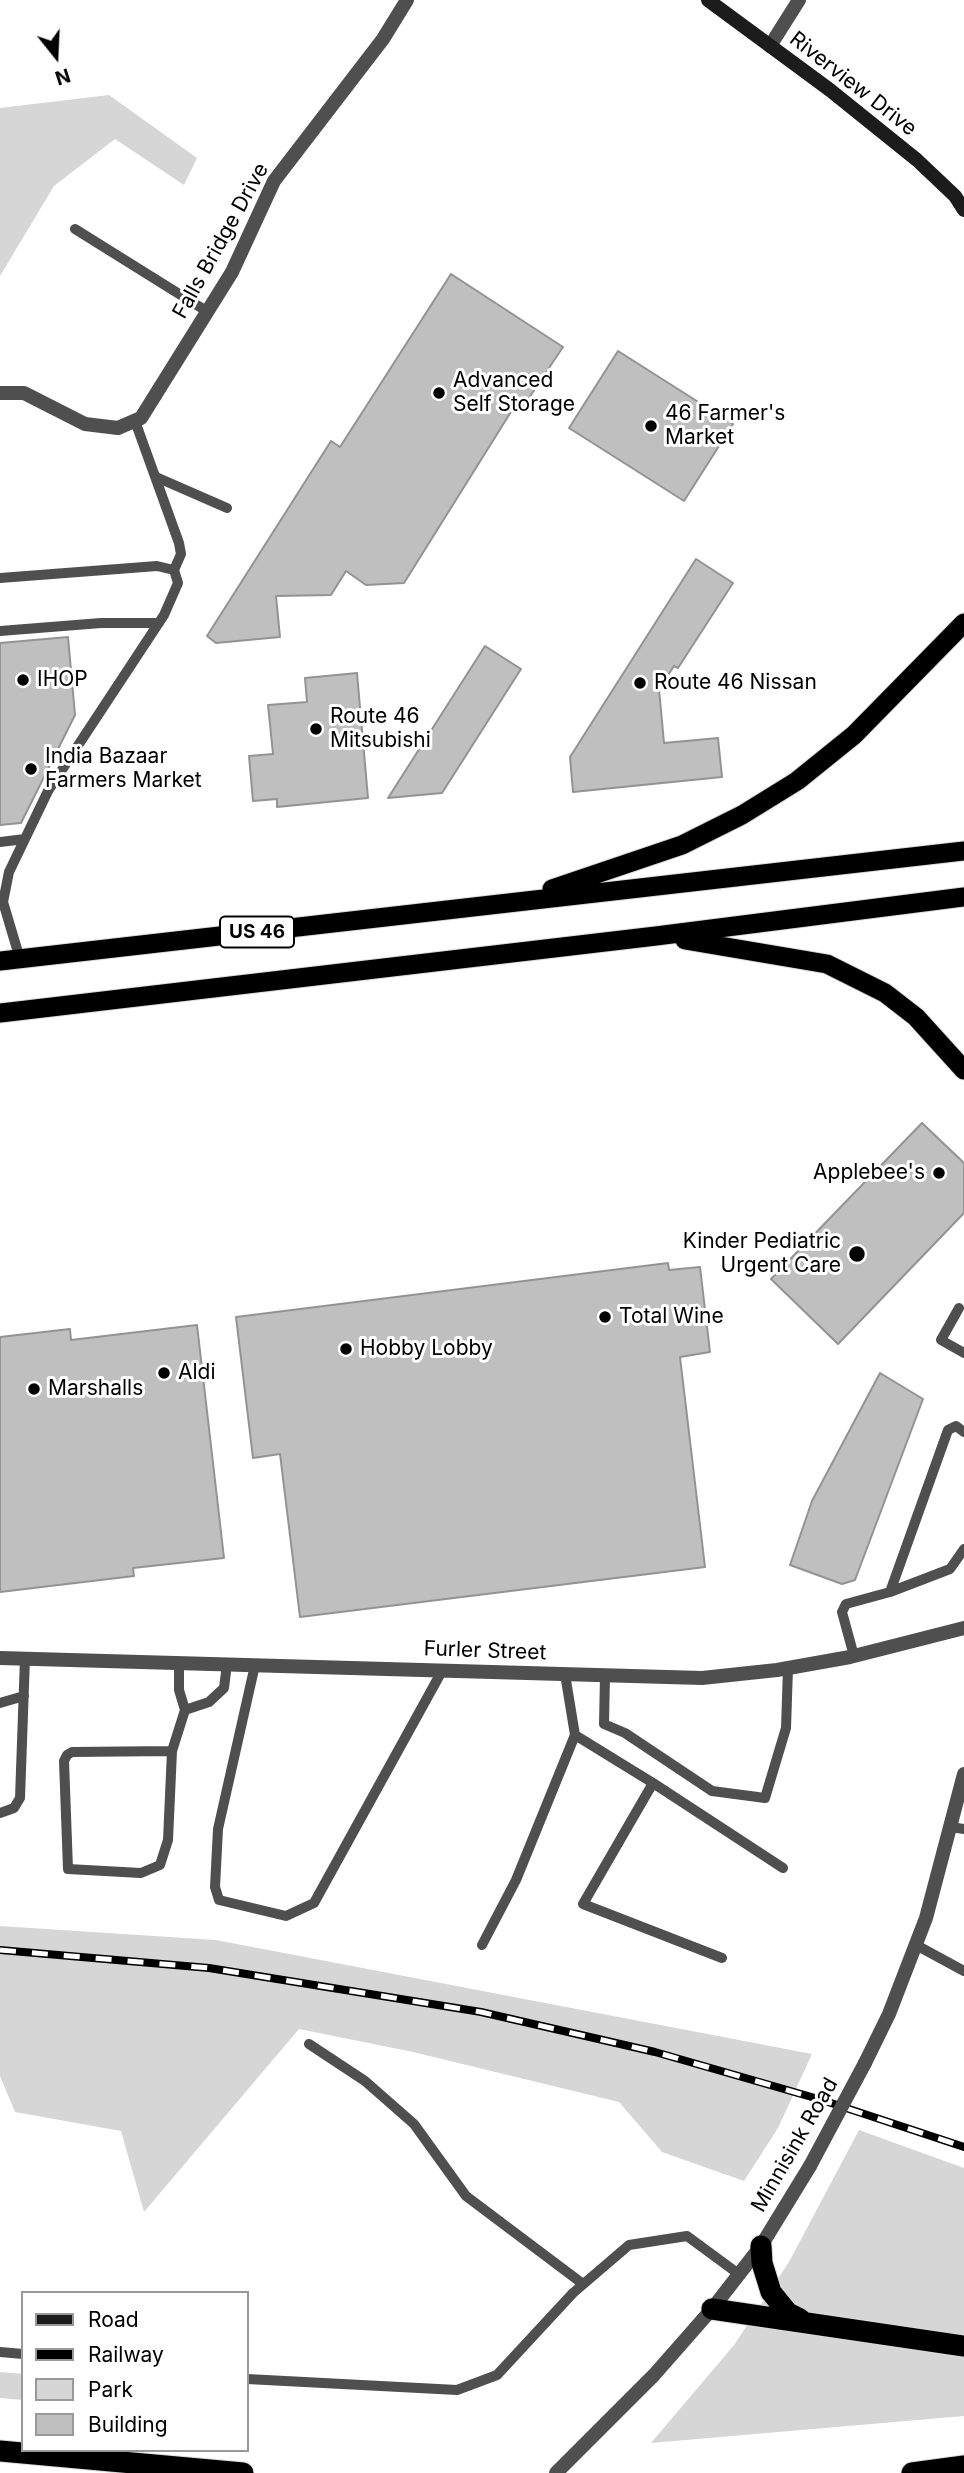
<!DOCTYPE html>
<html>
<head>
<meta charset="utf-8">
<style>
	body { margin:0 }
	#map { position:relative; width:964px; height:2473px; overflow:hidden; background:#fff; font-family:Inter,sans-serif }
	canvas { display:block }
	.legend { position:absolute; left:21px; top:2291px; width:228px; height:161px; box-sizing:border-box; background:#fff; border:2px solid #999; margin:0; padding:9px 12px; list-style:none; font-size:21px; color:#000 }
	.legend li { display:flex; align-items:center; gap:14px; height:35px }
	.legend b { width:35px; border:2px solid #999 }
	.north { position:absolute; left:21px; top:21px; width:70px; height:70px; -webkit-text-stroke:5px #fff; paint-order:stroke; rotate:162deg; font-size:19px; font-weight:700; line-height:28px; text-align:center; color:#000 }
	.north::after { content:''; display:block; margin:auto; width:24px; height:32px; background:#000; clip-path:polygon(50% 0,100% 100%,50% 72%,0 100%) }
</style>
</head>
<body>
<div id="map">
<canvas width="964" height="2473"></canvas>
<ul class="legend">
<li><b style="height:9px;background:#1c1c1c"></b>Road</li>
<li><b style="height:9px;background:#000"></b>Railway</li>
<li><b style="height:19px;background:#d6d6d6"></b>Park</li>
<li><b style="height:19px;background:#bfbfbf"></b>Building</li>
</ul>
<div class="north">N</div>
</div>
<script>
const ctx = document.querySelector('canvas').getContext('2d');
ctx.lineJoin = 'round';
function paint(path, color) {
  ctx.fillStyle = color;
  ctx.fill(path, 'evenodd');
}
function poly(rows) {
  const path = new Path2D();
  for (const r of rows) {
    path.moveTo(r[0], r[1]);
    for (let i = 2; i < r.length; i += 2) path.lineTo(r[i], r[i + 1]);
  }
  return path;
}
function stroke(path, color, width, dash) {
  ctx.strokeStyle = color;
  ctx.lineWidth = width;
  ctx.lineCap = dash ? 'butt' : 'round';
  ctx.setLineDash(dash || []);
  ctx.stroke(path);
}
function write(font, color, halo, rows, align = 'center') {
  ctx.font = font + ' Inter,sans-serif';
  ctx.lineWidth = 6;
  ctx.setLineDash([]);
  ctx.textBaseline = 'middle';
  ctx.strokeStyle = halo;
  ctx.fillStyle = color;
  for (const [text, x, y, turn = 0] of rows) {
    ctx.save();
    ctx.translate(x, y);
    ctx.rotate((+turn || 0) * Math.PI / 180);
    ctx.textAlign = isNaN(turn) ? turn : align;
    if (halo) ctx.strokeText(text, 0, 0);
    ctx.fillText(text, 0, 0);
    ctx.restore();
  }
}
paint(poly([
	[109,95,197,158,184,185,115,139,54,186,0,276,0,108],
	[0,1926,216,1940,812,2054,778,2128,744,2181,662,2152,619,2102,413,2052,299,2029,144,2212,121,2131,15,2112,0,2076],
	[859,2130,964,2168,964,2416,651,2443,734,2345,789,2262],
	[0,2372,23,2374,23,2400,0,2398]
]), '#d6d6d6');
const building = poly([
	[451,274,563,347,521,410,514,407,404,583,366,585,346,571,331,595,276,596,280,637,216,643,207,636,331,441,340,447,451,274],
	[618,351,733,424,684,501,569,428,618,351],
	[696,559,733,583,678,668,674,666,659,689,664,743,718,738,722,777,573,792,570,757,696,559],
	[68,637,75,715,21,823,0,825,0,643,68,637],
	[485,646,521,669,442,793,388,798,485,646],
	[357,673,368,798,277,807,277,799,253,801,249,756,273,754,268,705,307,702,305,678,357,673],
	[922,1123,964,1163,964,1213,838,1344,771,1279,922,1123],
	[668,1263,669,1270,700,1267,710,1352,680,1357,705,1567,300,1617,280,1454,253,1458,236,1317,668,1263],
	[197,1325,224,1558,133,1568,134,1576,0,1592,0,1337,70,1329,71,1340,197,1325],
	[880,1373,923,1399,855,1580,842,1584,790,1565,812,1501,880,1373]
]);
paint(building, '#bfbfbf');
stroke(building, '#939393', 2);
const trunk = poly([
	[552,889,682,845,742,815,797,781,854,735,964,623],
	[685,940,827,964,885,993,916,1017,964,1070],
	[0,961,964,851],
	[0,1013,656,936,964,897]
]);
const motorway = poly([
	[761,2246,762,2263,771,2292,788,2313,800,2319],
	[712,2309,964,2346],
	[0,2451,243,2473],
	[912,2473,964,2466]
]);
stroke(trunk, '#dbdbdb', 21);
stroke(motorway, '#dbdbdb', 23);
stroke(poly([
	[75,229,208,312],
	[135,421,179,543,181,554,174,570],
	[156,477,227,508],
	[0,578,157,566,174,570,178,583,164,615,48,791,9,872,3,902,20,959],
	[0,631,101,623,159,623],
	[0,842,25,839],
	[959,1308,941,1340,964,1353],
	[890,1592,950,1569,964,1549],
	[854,1656,842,1612,846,1604,890,1592,948,1430,956,1426,964,1432],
	[179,1663,179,1690,185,1710,209,1702,224,1688,227,1664],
	[255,1665,218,1829,215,1887,219,1900,286,1916,314,1903,442,1671],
	[605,1676,604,1724,625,1733,712,1791,765,1798,786,1728,788,1668],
	[0,1703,24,1696],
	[575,1735,653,1783,583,1904,722,1958],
	[172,1751,72,1752,67,1755,64,1761,68,1869,141,1873,160,1865,168,1840,172,1751,185,1710],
	[653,1783,783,1868],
	[0,1813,14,1808,20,1798,25,1658],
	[951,1827,964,1829],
	[482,1945,516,1880,575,1735,565,1674],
	[916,1945,964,1971],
	[309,2044,365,2081,414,2124,466,2196,583,2284],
	[0,2352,23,2354],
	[247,2379,457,2390,497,2375,573,2293,629,2245,687,2236,740,2275]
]), '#4f4f4f', 10);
stroke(poly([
	[770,46,799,0],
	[0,393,24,393,85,424,118,428,141,418,232,272,274,181,383,39,407,0]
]), '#4f4f4f', 14);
stroke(poly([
	[0,1658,702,1678,777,1670,850,1657,964,1628],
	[865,2063,889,2014,926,1918,964,1774],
	[556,2473,654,2375,712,2309,761,2246,810,2166]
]), '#4f4f4f', 14);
stroke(poly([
	[708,0,830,90,917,160,955,196,964,210]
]), '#1c1c1c', 14);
stroke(trunk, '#000', 19);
stroke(motorway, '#000', 21);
const rail = poly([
	[0,1950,209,1968,481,2012,655,2052,822,2100,964,2147]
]);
stroke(rail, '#000', 8);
stroke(rail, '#fff', 5, [16]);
stroke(poly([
	[810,2166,865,2063]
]), '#4f4f4f', 14);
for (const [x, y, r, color] of [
	[439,393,7,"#000"],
	[651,426,7,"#000"],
	[23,680,7,"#000"],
	[640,683,7,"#000"],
	[316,729,7,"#000"],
	[31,769,7,"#000"],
	[939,1173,7,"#000"],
	[857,1254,9,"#000"],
	[605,1317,7,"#000"],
	[346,1349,7,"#000"],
	[164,1373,7,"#000"],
	[34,1389,7,"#000"]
]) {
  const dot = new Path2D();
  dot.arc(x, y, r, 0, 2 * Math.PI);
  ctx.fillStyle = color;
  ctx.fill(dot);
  stroke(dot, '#fff', 2.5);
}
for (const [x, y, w] of [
	[257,932,74]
]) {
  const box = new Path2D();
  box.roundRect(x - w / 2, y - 15.5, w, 31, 5);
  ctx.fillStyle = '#fff';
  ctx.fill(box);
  stroke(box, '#000', 2);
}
write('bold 19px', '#000', null, [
	["US 46",257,932]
]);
write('21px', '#000', '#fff', [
	["Riverview Drive",853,84,38],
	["Falls Bridge Drive",221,241,-61],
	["Furler Street",485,1651,2],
	["Minnisink Road",795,2145,-60]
]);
write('21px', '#000', '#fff', [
	["Advanced",453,381],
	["Self Storage",453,405],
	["46 Farmer's",665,414],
	["Market",665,438],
	["IHOP",37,680],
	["Route 46 Nissan",654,683],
	["Route 46",330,717],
	["Mitsubishi",330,741],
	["India Bazaar",45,757],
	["Farmers Market",45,781],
	["Applebee's",925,1173,"right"],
	["Kinder Pediatric",841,1242,"right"],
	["Urgent Care",841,1266,"right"],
	["Total Wine",619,1317],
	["Hobby Lobby",360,1349],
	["Aldi",178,1373],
	["Marshalls",48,1389]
], 'left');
</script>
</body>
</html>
